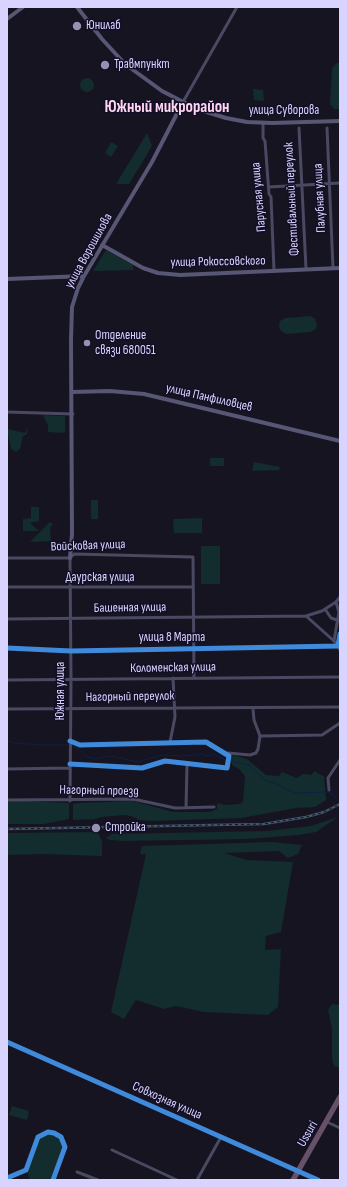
<!DOCTYPE html>
<html>
<head>
<meta charset="utf-8">
<style>
	body { margin:0 }
	#map { position:relative; width:347px; height:1187px; overflow:hidden; background:#161421; font-family:"Sofia Sans Condensed",sans-serif }
	canvas { display:block }
	.frame { position:absolute; inset:0; border:8px solid #d9d4ff; pointer-events:none }
</style>
</head>
<body>
<div id="map">
<canvas width="347" height="1187"></canvas>
<div class="frame"></div>
</div>
<script>
const ctx = document.querySelector('canvas').getContext('2d');
ctx.lineJoin = 'round';
function paint(path, color) {
  ctx.fillStyle = color;
  ctx.fill(path, 'evenodd');
}
function poly(rows) {
  const path = new Path2D();
  for (const r of rows) {
    if (r.length === 3) {
      path.moveTo(r[0] + r[2], r[1]);
      path.arc(r[0], r[1], r[2], 0, 2 * Math.PI);
      continue;
    }
    path.moveTo(r[0], r[1]);
    for (let i = 2; i < r.length; i += 2) path.lineTo(r[i], r[i + 1]);
  }
  return path;
}
function stroke(path, color, width, dash) {
  ctx.strokeStyle = color;
  ctx.lineWidth = width;
  ctx.lineCap = dash ? 'butt' : 'round';
  ctx.setLineDash(dash || []);
  ctx.stroke(path);
}
function write(font, color, halo, rows, align = 'center') {
  ctx.font = font + ' "Sofia Sans Condensed",sans-serif';
  ctx.lineWidth = 3;
  ctx.setLineDash([]);
  ctx.textBaseline = 'middle';
  ctx.strokeStyle = halo;
  ctx.fillStyle = color;
  for (const [text, x, y, turn = 0] of rows) {
    ctx.save();
    ctx.translate(x, y);
    ctx.rotate((+turn || 0) * Math.PI / 180);
    ctx.textAlign = isNaN(turn) ? turn : align;
    if (halo) ctx.strokeText(text, 0, 0);
    ctx.fillText(text, 0, 0);
    ctx.restore();
  }
}
paint(poly([
	[337,63,340,63,340,109,334,109,330,104,332,68],
	[87,85,7],
	[253,89,263,90,264,101,254,100],
	[147,133,152,146,129,184,116,184],
	[111,142,118,146,111,157,105,153],
	[106,250,133,265,133,270,93,271],
	[311,316,315,319,317,324,316,329,311,332,286,334,281,331,279,326,280,321,285,318],
	[43,415,65,416,65,433,48,432,48,426],
	[28,427,27,434,23,436,20,449,16,452,11,449,7,429,25,433],
	[210,458,224,458,224,466,210,466],
	[254,462,280,467,279,470,252,471],
	[91,500,98,500,98,519,91,519],
	[31,507,39,507,39,521,30,523,39,531,23,531,23,519,31,518],
	[202,518,202,533,174,533,173,519],
	[50,522,53,524,50,528,51,541,30,542],
	[201,546,220,546,220,584,201,584],
	[233,755,247,759,266,775,279,776,282,772,297,778,303,774,311,775,315,771,319,774,324,776,326,800,315,807,296,808,241,818,152,821,139,820,131,816,123,815,101,817,96,819,73,820,73,804,79,803,133,801,173,812,210,812,217,809,217,803,226,805,239,804,243,802,245,776,239,769,232,765,231,759],
	[7,800,69,803,69,819,44,824,7,824],
	[338,817,316,832,299,835,247,839,123,841,110,840,106,838,112,834,267,831,311,826],
	[98,832,102,842,102,856,44,854,7,855,7,833],
	[272,842,302,845,298,854,288,858,279,851,224,853,247,860,293,862,281,932,266,936,265,950,281,949,278,1007,268,1015,204,1012,176,1006,164,1009,136,1000,124,1019,111,1012,146,854,150,854,140,854,142,846],
	[332,1004,340,1005,340,1068,334,1066,332,1058,332,1029,328,1010],
	[12,1106,29,1111,27,1120,9,1115],
	[49,1133,59,1137,64,1146,54,1177,52,1180,30,1180,27,1172,28,1167,37,1142,40,1137]
]), '#132c2d');
stroke(poly([
	[7,741,14,743,42,745,69,745],
	[72,746,81,751,85,756,94,759,111,756,138,762,162,755,185,756,203,754,208,756,214,754,226,761],
	[229,761,249,765,265,780,280,785,287,790,296,793,330,792,336,798]
]), '#0d2144', 1);
stroke(poly([
	[183,102,237,7],
	[263,123,263,138,265,141,269,194,271,197,274,271],
	[299,128,306,269],
	[327,128,333,268],
	[269,187,340,183],
	[7,412,73,414],
	[7,558,70,558,74,554,193,557,194,678],
	[70,558,71,680,70,801],
	[7,587,193,587],
	[336,602,340,616],
	[325,609,331,618,340,621],
	[306,616,334,641,340,650],
	[7,619,306,616,322,611,336,602,340,597],
	[334,641,339,612],
	[7,648,71,651,338,646,340,634],
	[7,680,340,677],
	[7,709,340,707],
	[253,709,254,720,260,736,322,735,340,723],
	[170,742,175,717,173,678],
	[228,753,250,755,256,753,258,749,260,736],
	[70,764,142,768,165,761,227,768,229,756,206,742,80,745,70,741],
	[7,769,69,768],
	[329,790,328,778,340,760],
	[7,800,133,799,175,808,214,807],
	[186,808,187,765],
	[7,1042,318,1180],
	[327,1122,340,1128],
	[112,1150,177,1180],
	[77,1172,98,1180],
	[197,1180,221,1137]
]), '#4a4962', 3);
stroke(poly([
	[77,7,102,39,125,64,162,91,197,109,226,118,247,122,272,123,340,121],
	[7,19,23,7],
	[102,245,143,268,158,273,180,275,340,268],
	[7,279,84,276],
	[72,392,110,391,144,394,340,441],
	[70,558,72,534,71,340,72,307,78,288,84,276,152,162,183,102]
]), '#575674', 4);
stroke(poly([
	[293,1180,340,1097]
]), '#67516a', 5.5);
const rail = poly([
	[7,829,264,824,306,817,324,812,340,804]
]);
stroke(rail, '#43596b', 2.5);
stroke(rail, '#130f26', 1, [3]);
stroke(poly([
	[7,648,71,651,338,646,340,634],
	[70,764,142,768,165,761,227,768,229,756,206,742,80,745,70,741],
	[7,1042,318,1180],
	[7,1178,26,1170,38,1137,48,1132,54,1133,61,1137,65,1147,53,1180]
]), '#408adc', 5);
for (const [x, y, r, color] of [
	[77,26,5,"#9591b1"],
	[105,65,5,"#9591b1"],
	[87,343,4,"#9591b1"],
	[96,828,5,"#9591b1"]
]) {
  const dot = new Path2D();
  dot.arc(x, y, r, 0, 2 * Math.PI);
  ctx.fillStyle = color;
  ctx.fill(dot);
  stroke(dot, '#130f26', 1.5);
}
write('13px', '#d9d4ff', '#130f26', [
	["Юнилаб",86,26],
	["Травмпункт",114,65],
	["Отделение",95,336],
	["связи 680051",95,351],
	["Стройка",105,828]
], 'left');
write('13px', '#d9d4ff', '#130f26', [
	["улица Суворова",284,111],
	["Парусная улица",259,197,-95],
	["Палубная улица",320,198,-93],
	["Фестивальный переулок",292,199,-93],
	["улица Ворошилова",89,251,-61],
	["улица Рокоссовского",218,262,-1],
	["улица Панфиловцев",209,398,13],
	["Войсковая улица",88,546,-2],
	["Даурская улица",100,578],
	["Башенная улица",130,608,-1],
	["улица 8 Марта",172,638],
	["Коломенская улица",173,668,-1],
	["Южная улица",61,691,-90],
	["Нагорный переулок",130,697,-1],
	["Нагорный проезд",99,791,1],
	["Совхозная улица",167,1101,24],
	["Ussuri",308,1134,-60]
]);
write('bold 17px', '#ffd6f0', '#130f26', [
	["Южный микрорайон",167,108]
]);
</script>
</body>
</html>
